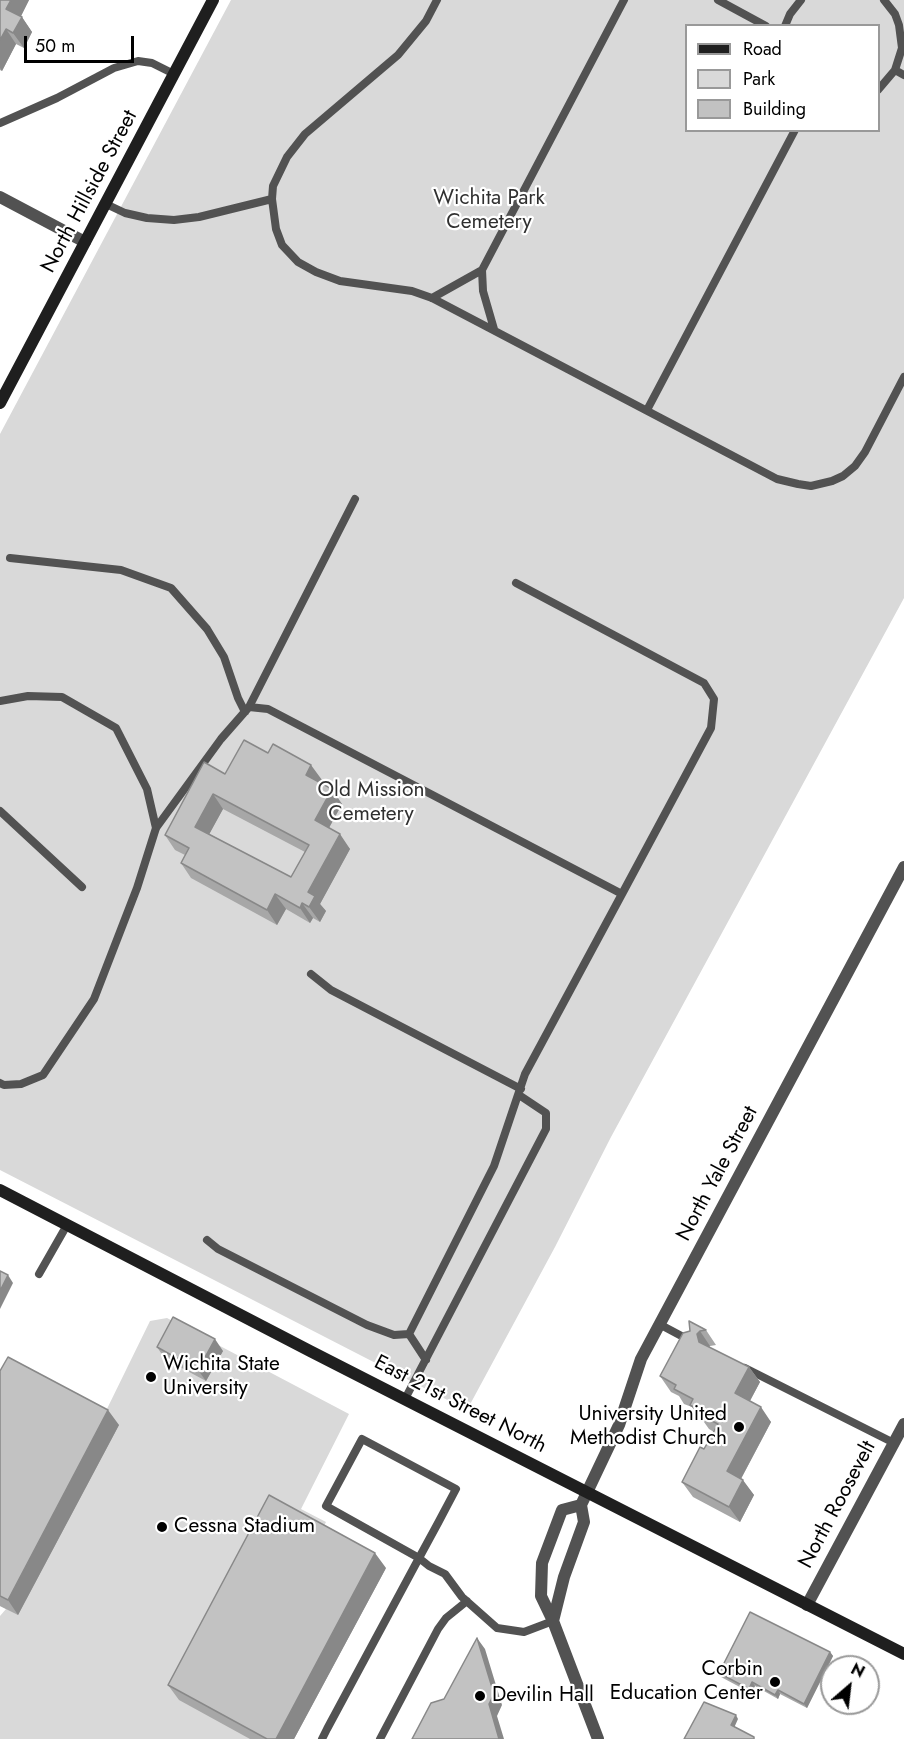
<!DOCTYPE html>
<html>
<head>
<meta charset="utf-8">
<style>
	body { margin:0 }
	#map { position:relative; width:904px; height:1739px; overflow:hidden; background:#fff; font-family:Jost,sans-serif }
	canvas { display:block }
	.legend { position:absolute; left:685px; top:24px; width:195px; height:108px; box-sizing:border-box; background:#fff; border:2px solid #999; margin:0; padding:8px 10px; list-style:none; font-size:18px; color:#000 }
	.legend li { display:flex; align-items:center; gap:12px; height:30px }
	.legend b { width:30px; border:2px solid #999 }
	.north { position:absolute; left:820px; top:1655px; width:60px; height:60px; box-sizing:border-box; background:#fff; border:2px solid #999; border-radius:50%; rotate:28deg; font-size:16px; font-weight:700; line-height:24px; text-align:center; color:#000 }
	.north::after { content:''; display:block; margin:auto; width:21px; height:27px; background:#000; clip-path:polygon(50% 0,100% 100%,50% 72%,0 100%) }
	.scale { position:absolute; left:24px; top:36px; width:110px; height:27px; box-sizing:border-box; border:3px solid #000; border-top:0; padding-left:8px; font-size:18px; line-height:21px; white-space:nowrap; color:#000; -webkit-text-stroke:4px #fff; paint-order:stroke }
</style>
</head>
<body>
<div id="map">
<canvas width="904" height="1739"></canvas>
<ul class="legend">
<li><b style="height:8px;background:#1f1f1f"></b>Road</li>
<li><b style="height:16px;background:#d9d9d9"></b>Park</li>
<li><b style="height:16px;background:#c2c2c2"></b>Building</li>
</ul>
<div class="north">N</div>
<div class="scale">50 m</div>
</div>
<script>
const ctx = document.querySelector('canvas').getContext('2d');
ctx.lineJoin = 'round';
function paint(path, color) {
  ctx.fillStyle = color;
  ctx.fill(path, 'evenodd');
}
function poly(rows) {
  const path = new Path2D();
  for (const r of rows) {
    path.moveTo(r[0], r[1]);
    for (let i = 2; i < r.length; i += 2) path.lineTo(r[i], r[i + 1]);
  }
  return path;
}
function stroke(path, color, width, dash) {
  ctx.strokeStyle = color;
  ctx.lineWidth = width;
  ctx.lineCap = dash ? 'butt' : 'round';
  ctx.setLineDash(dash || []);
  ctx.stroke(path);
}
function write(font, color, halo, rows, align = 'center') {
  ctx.font = font + ' Jost,sans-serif';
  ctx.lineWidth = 4.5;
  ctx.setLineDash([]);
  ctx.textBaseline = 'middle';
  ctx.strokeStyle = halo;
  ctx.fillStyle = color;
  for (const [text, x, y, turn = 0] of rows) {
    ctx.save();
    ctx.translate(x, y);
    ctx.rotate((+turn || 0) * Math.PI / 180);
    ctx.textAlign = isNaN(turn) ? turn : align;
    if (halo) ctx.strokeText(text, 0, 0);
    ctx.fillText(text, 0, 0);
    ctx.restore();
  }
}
paint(poly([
	[231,0,904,0,904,598,611,1137,555,1247,467,1410,0,1170,0,434],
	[686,26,878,26,878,130,686,130],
	[167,1318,349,1414,301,1509,326,1522,321,1532,294,1739,0,1739,0,1616,6,1609,0,1606,103,1417,150,1321]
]), '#d9d9d9');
stroke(poly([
	[437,0,426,21,398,55,305,134,287,157,273,186,272,199,276,229,282,245,298,262,316,272,340,281,412,291,432,298,777,479,798,484,811,486,832,481,843,476,855,466,865,452,904,377],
	[718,0,766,26],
	[785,26,790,14,801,0],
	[895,70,904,75],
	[878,90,895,70,902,48,899,25,895,14,884,0],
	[0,123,57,98,114,68,138,61,152,63,174,74],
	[106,204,125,213,147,218,174,220,199,217,272,199],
	[432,298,482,270],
	[494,329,483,291,482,270,624,0],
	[647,410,795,130],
	[10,558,121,570,171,588,207,629,224,657,238,698,245,712],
	[0,701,28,696,62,697,116,728,147,789,156,828],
	[249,707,355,499],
	[0,811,82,887],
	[311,974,331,990,521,1089],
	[0,1083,4,1085,21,1084,43,1075,94,999,137,888,156,828,221,739,249,707,268,709,622,894,711,728,714,699,704,683,516,583],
	[207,1240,218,1249,367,1325,394,1335,409,1334],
	[39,1274,67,1225],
	[659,1324,689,1340],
	[426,1360,409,1334,494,1166,525,1074,622,894],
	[745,1368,894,1443],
	[405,1399,546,1129,546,1113,519,1095],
	[322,1739,327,1729,419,1558,438,1523,456,1489,362,1439,326,1506,419,1558,429,1566,445,1574,462,1597,497,1628,524,1632,553,1621],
	[380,1739,438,1629,446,1618,467,1601]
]), '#525252', 8);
stroke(poly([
	[0,197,85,242],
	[581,1505,562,1510,542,1563,541,1596,553,1621,598,1739],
	[807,1605,904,1424],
	[553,1621,564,1577,584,1522,581,1505,619,1425,641,1359,904,867]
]), '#525252', 12);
stroke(poly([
	[0,403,213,0],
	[0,1190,310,1351,904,1654]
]), '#1f1f1f', 12);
paint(poly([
	[0,0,29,0,21,16,32,32,24,48,16,44,2,71,0,70],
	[268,753,322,780,320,782,342,804,329,828,350,849,320,904,326,911,320,922,313,918,310,923,286,909,277,925,191,878,181,863,185,855,175,850,165,835,225,774],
	[223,809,305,852,291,877,209,834],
	[706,1330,716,1345,710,1346,709,1347,749,1367,760,1382,750,1401,771,1422,741,1479,754,1495,740,1522,693,1497,682,1482,704,1449,714,1432,709,1429,704,1422,701,1420,692,1407,684,1404,679,1396,671,1392,660,1376,690,1331],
	[157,1347,223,1351,206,1381,165,1359],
	[0,1371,119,1425,18,1615,0,1606],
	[386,1568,294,1739,250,1739,179,1700,168,1685],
	[830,1652,833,1656,807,1708,780,1694,778,1699,755,1686,751,1693,721,1677,719,1673]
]), '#a7a7a7');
paint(poly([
	[11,0,29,0,17,24,6,9],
	[22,17,32,32,24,48,13,33],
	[6,29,16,44,2,71,0,68,0,40],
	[311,765,322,780,316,790,306,775],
	[332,789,342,804,325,835,315,820],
	[213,794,223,809,205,842,195,827],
	[340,834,350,849,320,904,326,911,320,922,309,907,308,892],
	[275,894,286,909,277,925,267,910],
	[302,903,313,918,310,923,300,908],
	[8,1275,13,1283,0,1309,0,1291],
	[700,1331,710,1346,707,1349,699,1342,697,1334],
	[215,1339,223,1351,206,1381,198,1370],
	[749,1367,760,1382,746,1408,735,1393],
	[761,1407,771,1422,737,1486,727,1471],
	[108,1410,119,1425,18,1615,8,1600],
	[743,1480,754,1495,740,1522,729,1507],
	[375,1553,386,1568,294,1739,276,1739],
	[477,1638,485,1649,502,1705,497,1716,504,1739,499,1739,489,1704],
	[830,1652,833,1656,807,1708,804,1704],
	[752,1682,755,1686,751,1693,749,1689],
	[778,1690,780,1694,778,1699,775,1695],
	[736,1715,738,1719,734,1728,731,1725]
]), '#888');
const building = poly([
	[0,0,11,0,6,9,22,17,13,33,6,29,0,40,0,0],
	[244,740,268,753,273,744,311,765,306,775,332,789,315,820,340,834,308,892,315,896,309,907,302,903,300,908,275,894,267,910,181,863,189,848,165,835,204,762,225,774,244,740],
	[213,794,309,845,291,877,195,827,213,794],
	[0,1271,8,1275,0,1291,0,1271],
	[173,1317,215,1339,198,1370,157,1347,173,1317],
	[689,1321,706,1330,700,1331,697,1334,699,1342,749,1367,735,1393,761,1407,727,1471,743,1480,729,1507,682,1482,700,1447,704,1449,718,1424,698,1414,700,1411,690,1405,693,1399,674,1389,676,1385,660,1376,683,1333,690,1331,689,1321],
	[8,1357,108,1410,8,1600,0,1596,0,1371,8,1357],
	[269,1495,375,1553,276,1739,267,1739,168,1685,269,1495],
	[750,1612,830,1652,804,1704,778,1690,775,1695,752,1682,749,1689,719,1673,750,1612],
	[477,1638,494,1694,489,1704,499,1739,412,1739,431,1703,444,1699,477,1638],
	[704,1702,736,1715,731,1725,754,1737,754,1739,684,1739,704,1702]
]);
paint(building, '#c2c2c2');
stroke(building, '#888', 1.5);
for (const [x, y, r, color] of [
	[151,1377,6,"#000"],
	[739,1427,6,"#000"],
	[162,1527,6,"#000"],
	[775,1682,6,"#000"],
	[480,1696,6,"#000"]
]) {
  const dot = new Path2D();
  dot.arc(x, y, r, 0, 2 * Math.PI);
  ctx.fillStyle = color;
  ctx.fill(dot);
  stroke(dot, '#fff', 2);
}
write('21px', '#000', '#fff', [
	["North Hillside Street",90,192,-62],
	["North Yale Street",718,1174,-62],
	["East 21st Street North",460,1405,27],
	["North Roosevelt",838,1505,-62]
]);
write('21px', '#303030', '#fff', [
	["Wichita Park",489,199],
	["Cemetery",489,223],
	["Old Mission",371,791],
	["Cemetery",371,815]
]);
write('21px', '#000', '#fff', [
	["Wichita State",163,1365],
	["University",163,1389],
	["University United",727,1415,"right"],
	["Methodist Church",727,1439,"right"],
	["Cessna Stadium",174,1527],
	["Corbin",763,1670,"right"],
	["Education Center",763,1694,"right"],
	["Devilin Hall",492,1696]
], 'left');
</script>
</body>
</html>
